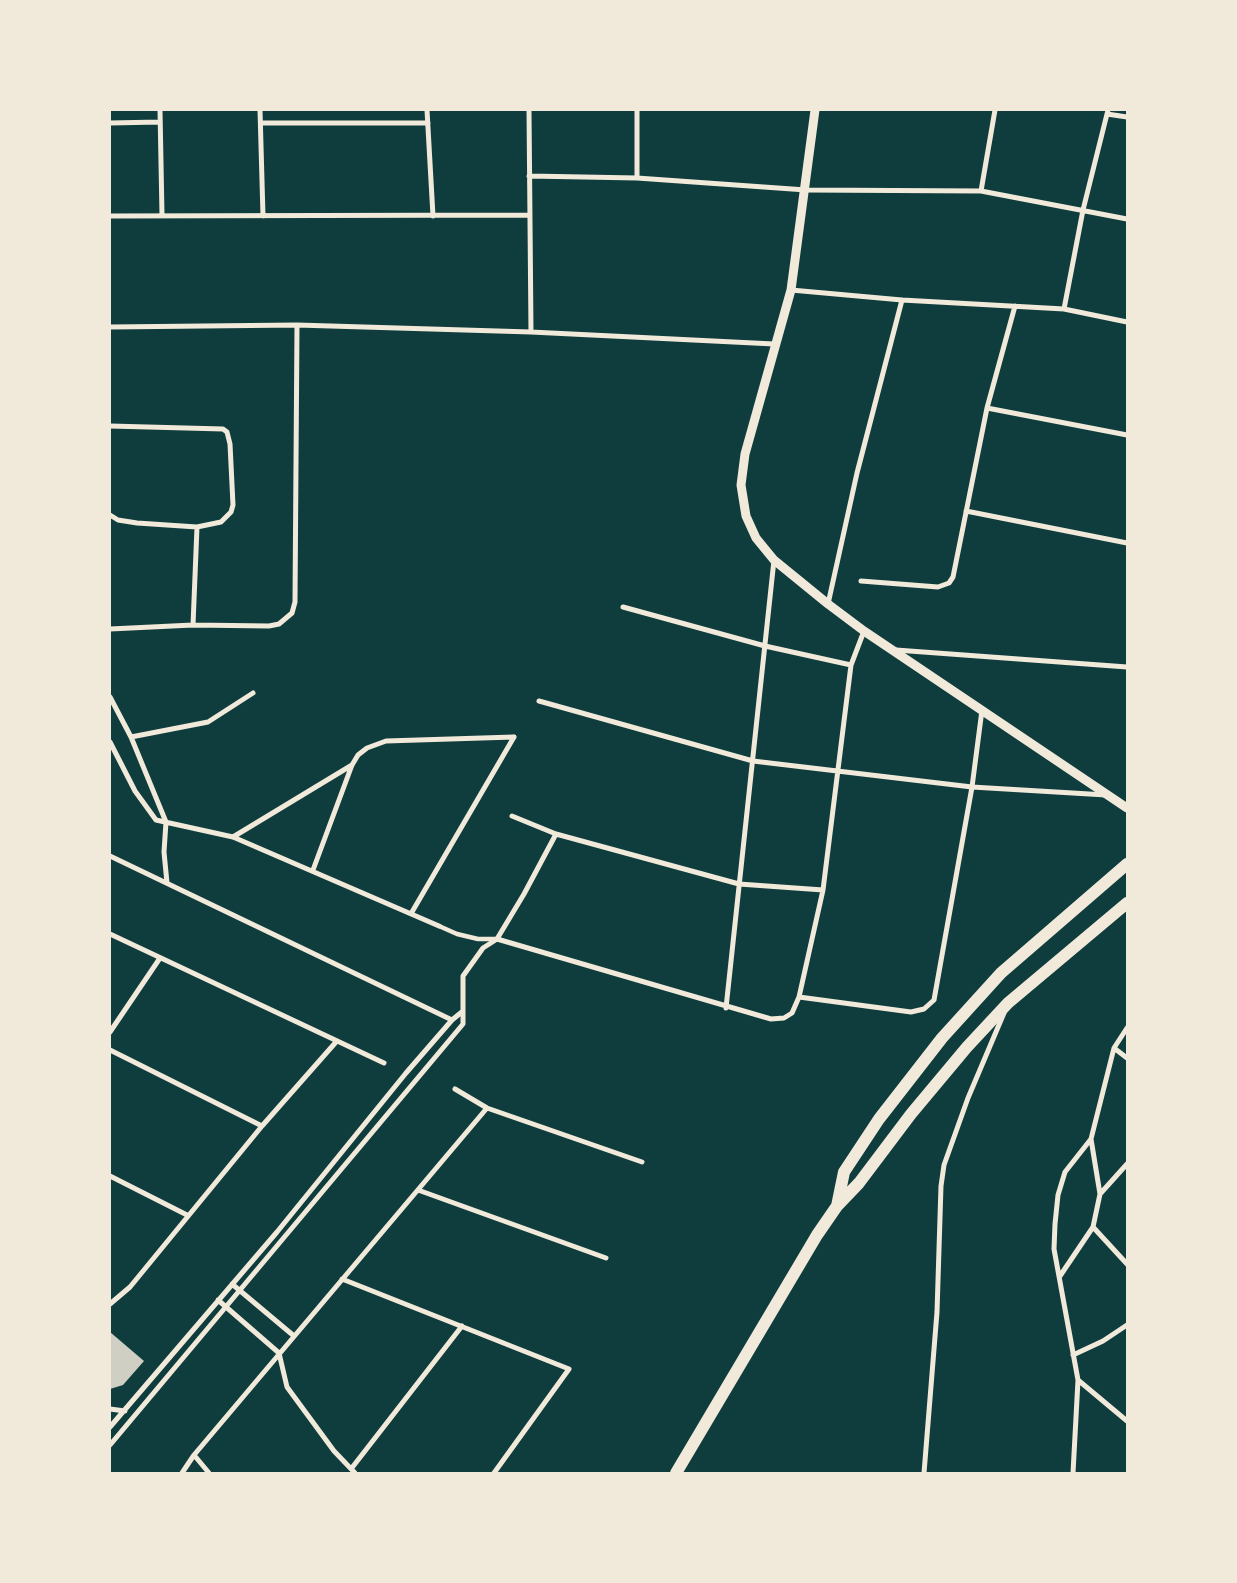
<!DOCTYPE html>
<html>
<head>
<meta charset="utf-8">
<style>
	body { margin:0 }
	#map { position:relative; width:1237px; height:1583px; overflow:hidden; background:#0f3d3e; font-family:Manrope,sans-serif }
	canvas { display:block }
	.frame { position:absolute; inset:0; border:111px solid #f1e9da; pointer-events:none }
</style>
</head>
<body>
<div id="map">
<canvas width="1237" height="1583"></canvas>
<div class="frame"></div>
</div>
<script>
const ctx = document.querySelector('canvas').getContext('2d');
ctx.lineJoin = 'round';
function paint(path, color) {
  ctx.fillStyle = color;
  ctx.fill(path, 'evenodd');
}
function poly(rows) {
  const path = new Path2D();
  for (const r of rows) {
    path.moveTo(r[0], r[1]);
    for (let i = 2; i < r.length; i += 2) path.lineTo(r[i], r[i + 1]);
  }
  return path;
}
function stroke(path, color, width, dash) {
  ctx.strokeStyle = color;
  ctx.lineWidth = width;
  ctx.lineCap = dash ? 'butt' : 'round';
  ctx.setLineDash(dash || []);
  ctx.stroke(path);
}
paint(poly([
	[110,1332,144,1361,123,1385,110,1389]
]), '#cfcfc3');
stroke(poly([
	[439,926,457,934,478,939,497,939]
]), '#f1e9da', 4.5);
stroke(poly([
	[160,110,162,215],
	[260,110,263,216],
	[427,110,433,216],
	[529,110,531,332],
	[637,110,637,178],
	[1107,114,1127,117],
	[110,123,160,122],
	[261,123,428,123],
	[529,176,637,178,806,190,981,191,1127,219],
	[981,191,995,110],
	[110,216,529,215],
	[791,290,902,300,1064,309,1127,322],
	[1064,309,1083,210,1108,110],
	[110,327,297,325,531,332,774,344],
	[987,408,1127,435],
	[110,426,223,429,227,432,230,444,233,505,231,512,221,522,197,527,137,523,118,520,110,515],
	[966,511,1127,543],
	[861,581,938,587,949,583,953,577,987,408,1015,306],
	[828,604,857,473,902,300],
	[623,607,765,646,851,665],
	[193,625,197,527],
	[110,629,193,625,269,626,279,624,292,613,295,602,297,325],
	[896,650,1127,667],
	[110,697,131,737,166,822,164,852,167,883],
	[539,701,753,761,972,787,1106,795],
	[131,737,208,722,253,693],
	[110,742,135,791,156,820,233,837,439,926],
	[512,816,556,834,739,884,823,890],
	[233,837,352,765],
	[110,856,452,1020],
	[313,870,352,765,358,755,367,748,386,741,514,737],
	[412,912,514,737],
	[110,934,384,1063],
	[497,939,771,1019,784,1018,792,1013,799,997,823,890,851,665,864,631],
	[799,997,911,1012,924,1009,934,1000,972,787,982,710],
	[726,1008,774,560],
	[110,1032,160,958],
	[1114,1048,1127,1058],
	[110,1050,262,1126],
	[455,1089,487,1108,642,1162],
	[110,1176,187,1215],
	[418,1190,606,1258],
	[1100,1194,1127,1164],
	[1093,1227,1100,1194,1091,1139,1114,1048,1127,1028],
	[1060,1276,1093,1227,1127,1264],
	[342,1279,569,1369,494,1473],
	[232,1284,294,1336],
	[218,1300,279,1353,287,1387,334,1451,355,1473],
	[110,1304,130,1287,262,1126,336,1042],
	[1073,1355,1103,1341,1127,1325],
	[1078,1380,1127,1421],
	[110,1409,125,1411],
	[110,1427,277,1232,406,1073,452,1020,463,1011],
	[110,1445,463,1024,463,976,483,948,497,939,524,894,556,834],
	[194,1455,209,1473],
	[351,1469,462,1326],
	[182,1473,194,1455,487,1108],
	[924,1473,937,1312,941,1186,944,1165,968,1098,1004,1013],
	[1073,1473,1078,1380,1054,1249,1055,1224,1058,1195,1065,1172,1091,1139]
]), '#f1e9da', 5);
stroke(poly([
	[815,110,791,290,745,454,741,485,746,516,756,538,774,560,828,604,864,631,1127,808]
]), '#f1e9da', 9);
stroke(poly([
	[837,1206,844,1172,879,1119,942,1038,1001,973,1127,864],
	[676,1473,817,1235,837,1206,859,1183,911,1114,967,1047,1008,1003,1127,903]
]), '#f1e9da', 12);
</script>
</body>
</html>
